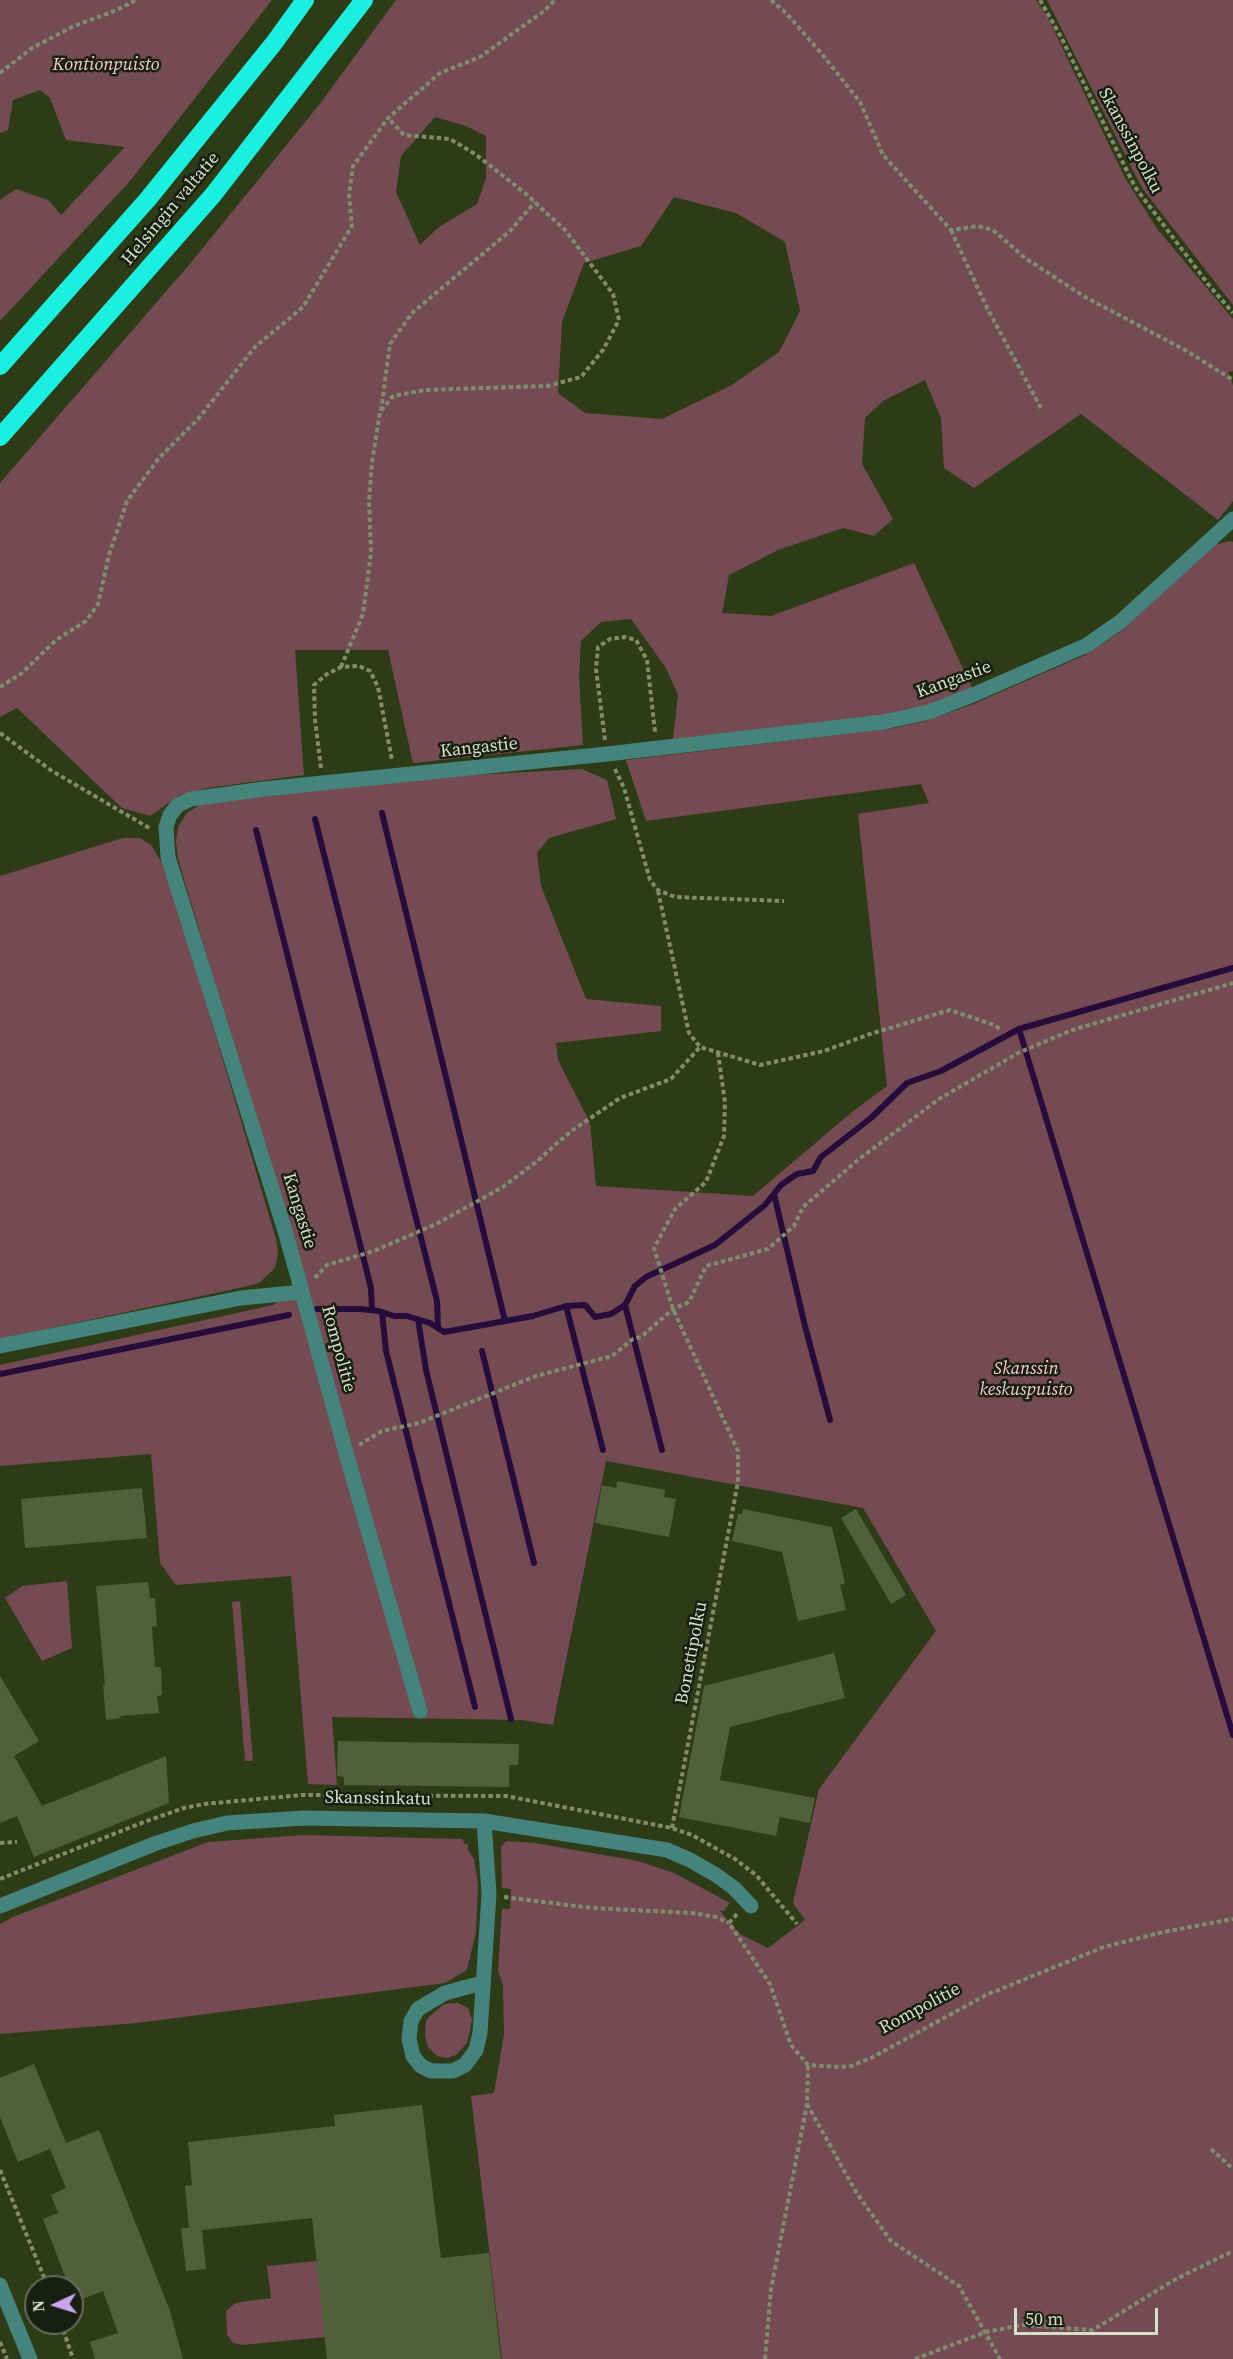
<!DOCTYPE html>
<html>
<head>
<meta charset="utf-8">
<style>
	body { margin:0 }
	#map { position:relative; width:1233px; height:2359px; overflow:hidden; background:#2e3b17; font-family:"Source Serif 4",serif }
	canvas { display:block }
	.north { position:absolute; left:24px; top:2275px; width:60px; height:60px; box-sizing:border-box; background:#191f10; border:2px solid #656c5a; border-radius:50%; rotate:266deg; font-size:16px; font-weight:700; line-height:24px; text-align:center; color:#d6dfca }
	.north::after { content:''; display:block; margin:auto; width:21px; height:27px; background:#c9a5ee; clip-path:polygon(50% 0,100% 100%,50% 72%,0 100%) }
	.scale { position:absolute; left:1014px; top:2308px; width:144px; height:27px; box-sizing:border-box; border:3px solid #d6dfca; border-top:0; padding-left:8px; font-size:18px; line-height:21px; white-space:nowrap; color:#d6dfca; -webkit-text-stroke:4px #191f10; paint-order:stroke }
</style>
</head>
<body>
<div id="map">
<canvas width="1233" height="2359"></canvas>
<div class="north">N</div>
<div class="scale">50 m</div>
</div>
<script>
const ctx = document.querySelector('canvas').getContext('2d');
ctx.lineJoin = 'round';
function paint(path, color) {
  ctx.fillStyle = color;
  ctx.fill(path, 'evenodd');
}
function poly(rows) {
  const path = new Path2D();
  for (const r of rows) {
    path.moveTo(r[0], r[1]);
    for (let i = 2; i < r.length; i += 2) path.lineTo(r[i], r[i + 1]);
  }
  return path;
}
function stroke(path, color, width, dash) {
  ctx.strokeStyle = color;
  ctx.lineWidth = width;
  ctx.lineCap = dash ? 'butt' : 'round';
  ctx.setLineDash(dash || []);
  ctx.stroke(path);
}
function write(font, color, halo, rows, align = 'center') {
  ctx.font = font + ' "Source Serif 4",serif';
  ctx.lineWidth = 5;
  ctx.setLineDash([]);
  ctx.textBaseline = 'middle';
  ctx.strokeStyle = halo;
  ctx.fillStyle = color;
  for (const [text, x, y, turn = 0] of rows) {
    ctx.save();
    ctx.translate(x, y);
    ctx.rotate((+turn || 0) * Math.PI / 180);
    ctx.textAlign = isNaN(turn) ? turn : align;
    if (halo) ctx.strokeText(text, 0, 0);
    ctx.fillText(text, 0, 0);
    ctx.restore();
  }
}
paint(poly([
	[0,0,272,0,130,181,0,321,0,200,16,189,48,200,61,215,125,147,66,140,50,98,40,90,13,100,8,130,0,133],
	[396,0,1036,0,1048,18,1125,178,1158,230,1233,319,1233,371,1228,372,1233,385,1233,501,1218,520,1081,414,974,488,944,468,941,418,925,380,883,401,865,418,862,464,893,519,874,536,843,528,778,550,729,575,722,613,771,616,914,563,973,690,921,708,872,718,673,739,678,695,666,668,631,619,601,622,581,641,579,676,583,745,413,763,388,650,295,650,304,775,207,788,180,795,150,816,122,808,17,708,0,717,0,483,189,265,319,105],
	[435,117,466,126,486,136,486,178,477,204,439,227,420,245,396,192,401,156],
	[674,197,736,213,785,242,800,311,779,352,732,385,662,419,585,413,558,393,562,322,584,263,641,246],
	[1047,0,1233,0,1233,305,1142,188],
	[1231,541,1233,542,1233,2359,502,2359,471,2096,494,2093,504,2034,503,1985,498,1971,502,1909,510,1909,511,1889,502,1888,501,1847,506,1841,535,1843,638,1861,674,1873,730,1903,724,1911,720,1911,740,1934,768,1948,805,1920,793,1903,819,1789,936,1631,863,1508,606,1461,553,1725,522,1720,332,1717,337,1785,308,1784,291,1576,176,1585,160,1563,151,1454,0,1466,0,1365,273,1305,305,1284,178,859,176,841,178,827,187,813,201,804,218,800,455,776,582,769,607,780,616,819,549,838,537,853,541,886,586,999,661,1006,661,1031,556,1043,558,1060,590,1123,596,1186,753,1196,852,1112,887,1086,858,814,929,803,921,784,646,821,626,760,895,728,928,720,971,705,1085,655,1119,633,1214,545],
	[123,838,140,838,151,845,167,871,276,1239,278,1254,275,1268,259,1283,244,1287,0,1339,0,876],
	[67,1581,72,1648,42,1661,5,1598,22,1586],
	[240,1601,253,1761,245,1761,232,1602],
	[304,1835,462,1839,465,1844,468,1844,468,1850,474,1859,478,1885,476,1932,467,1970,445,1983,137,2023,0,2034,0,1924,13,1917,208,1842],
	[458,2003,468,2008,472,2020,467,2043,456,2055,447,2058,437,2056,428,2047,425,2036,426,2021,431,2015,444,2004],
	[317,2261,325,2337,242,2345,233,2343,227,2335,226,2311,234,2304,241,2302,271,2298,267,2266]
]), '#744b53');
stroke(poly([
	[382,813,505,1321],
	[315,819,437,1301,438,1328],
	[256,830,371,1288,372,1310],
	[1019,1029,1233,1735],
	[774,1194,805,1326,830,1420],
	[625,1305,662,1450],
	[566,1306,603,1450],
	[317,1309,360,1309,379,1311,394,1316,407,1316,430,1323,444,1332,533,1316,566,1306,585,1305,595,1317,611,1314,625,1305,635,1286,646,1277,715,1245,765,1205,781,1185,797,1174,813,1171,821,1157,871,1118,907,1083,941,1071,1019,1029,1233,968],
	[382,1312,386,1351,475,1707],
	[418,1319,426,1370,511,1719],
	[482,1351,534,1563],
	[0,1374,289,1315]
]), '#260b3b', 6);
paint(poly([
	[617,1481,665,1490,664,1497,676,1499,669,1537,595,1523,602,1485,616,1488],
	[142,1488,147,1538,25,1548,21,1499],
	[743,1509,832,1527,845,1583,840,1585,846,1610,798,1621,782,1552,732,1541,738,1514,742,1514],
	[856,1509,906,1595,891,1604,841,1518],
	[148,1582,150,1598,155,1598,157,1626,152,1627,155,1667,161,1667,162,1695,157,1696,159,1713,120,1716,121,1718,106,1720,103,1685,105,1685,96,1586],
	[834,1653,845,1698,730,1727,720,1780,815,1798,810,1823,780,1817,776,1836,679,1817,704,1686],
	[0,1676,39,1741,14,1756,42,1806,166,1756,169,1803,34,1857,17,1816,0,1823],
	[338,1741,519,1744,518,1765,509,1765,509,1787,344,1785,344,1777,337,1776],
	[34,2064,66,2143,99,2130,170,2311,183,2359,95,2359,90,2342,118,2333,103,2291,75,2302,72,2287,69,2287,43,2219,58,2213,51,2195,66,2188,50,2149,18,2162,0,2117,0,2078],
	[422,2105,441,2258,489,2253,501,2359,327,2359,312,2218,202,2230,206,2269,186,2271,181,2228,189,2228,185,2186,192,2185,188,2142,335,2126,334,2115]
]), '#51603b');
stroke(poly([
	[771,0,786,13,822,54,860,102,883,155,951,230,978,226,993,230,1025,258,1085,297,1185,350,1233,380],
	[1040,0,1061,37,1135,187,1208,284,1233,313],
	[0,73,32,48,74,26,117,10,136,0],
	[951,230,987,308,1042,410],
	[381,411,390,344,412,313,510,231,535,202],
	[341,667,363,614,371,553,369,500,372,462,380,412,393,396,425,390,547,386,581,377,603,350,619,320,613,294,566,231,525,193,475,154,450,139,404,135,388,118],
	[0,687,22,673,56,640,86,621,98,604,109,555,127,501,159,458,198,419,255,347,303,307,352,226,349,195,353,166,388,118,440,73,480,57,544,11,555,0],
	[0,733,52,771,151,829],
	[605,740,596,669,598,647,610,639,625,637,636,640,647,660,655,732],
	[321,768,315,720,314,685,327,674,341,667,359,666,370,671,378,687,392,760],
	[615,769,624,788,650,880,658,890,675,897,784,901],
	[658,891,689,1033,700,1047,760,1065,824,1051,870,1034,950,1010,994,1025,1001,1030],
	[315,1278,327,1265,374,1251,436,1224,503,1187,536,1162,570,1132,620,1098,671,1079,700,1047],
	[359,1445,382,1431,419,1423,536,1376,612,1356,633,1339,641,1337,673,1309,689,1302,706,1266,768,1249,794,1226,803,1207,858,1160,939,1099,1018,1053,1072,1030,1233,983],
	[672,1828,738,1482,738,1451,673,1309,654,1248,675,1209,706,1182,724,1136,725,1102,718,1053],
	[0,1843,17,1842],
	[0,1879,144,1822,184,1808,204,1804,302,1795,506,1796,672,1828,692,1835,735,1859,756,1875,797,1924],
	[504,1897,592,1908,692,1913,716,1917,729,1923],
	[737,1914,729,1923,770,1984,791,2045,808,2065,839,2067,851,2066,871,2058,986,1995,1104,1947,1163,1932,1233,1919],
	[807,2104,856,2192,891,2241,959,2286,1000,2359],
	[1211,2149,1233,2169],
	[0,2170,48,2287],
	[61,2323,73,2359],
	[0,2342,7,2359],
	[765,2359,771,2289,807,2104,808,2065],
	[915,2359,986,2332,1021,2325,1093,2330,1174,2280,1233,2251]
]), '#818c6f', 4, [4.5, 3]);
stroke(poly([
	[302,1292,285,1231,168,857,166,827,170,815,178,805,191,799,264,789,607,754,884,722,929,712,975,694,1087,645,1120,622,1233,519],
	[0,1346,241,1298,302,1292,346,1453,420,1711],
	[0,1906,154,1844,193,1831,227,1823,304,1818,484,1821,667,1850,690,1860,716,1875,734,1888,751,1906],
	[482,1983,445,1993,418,2009,411,2021,409,2039,413,2056,421,2066,431,2071,453,2071,465,2065,476,2050,480,2033,489,1894,484,1821],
	[0,2285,30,2359]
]), '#44847d', 15);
stroke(poly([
	[0,366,148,199,274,43,305,0],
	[0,437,213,195,364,0]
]), '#1af0df', 18);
write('italic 18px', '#f6ccd4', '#191f10', [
	["Kontionpuisto",106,65],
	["Skanssin",1026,1369],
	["keskuspuisto",1026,1390]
]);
write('18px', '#d6dfca', '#191f10', [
	["Skanssinpolku",1130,141,62],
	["Helsingin valtatie",171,209,-50],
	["Kangastie",954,680,-20],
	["Kangastie",479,748,-6],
	["Kangastie",299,1211,73],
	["Rompolitie",338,1349,75],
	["Bonettipolku",692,1653,-79],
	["Skanssinkatu",378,1799,1],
	["Rompolitie",920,2009,-28]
]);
</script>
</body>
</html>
